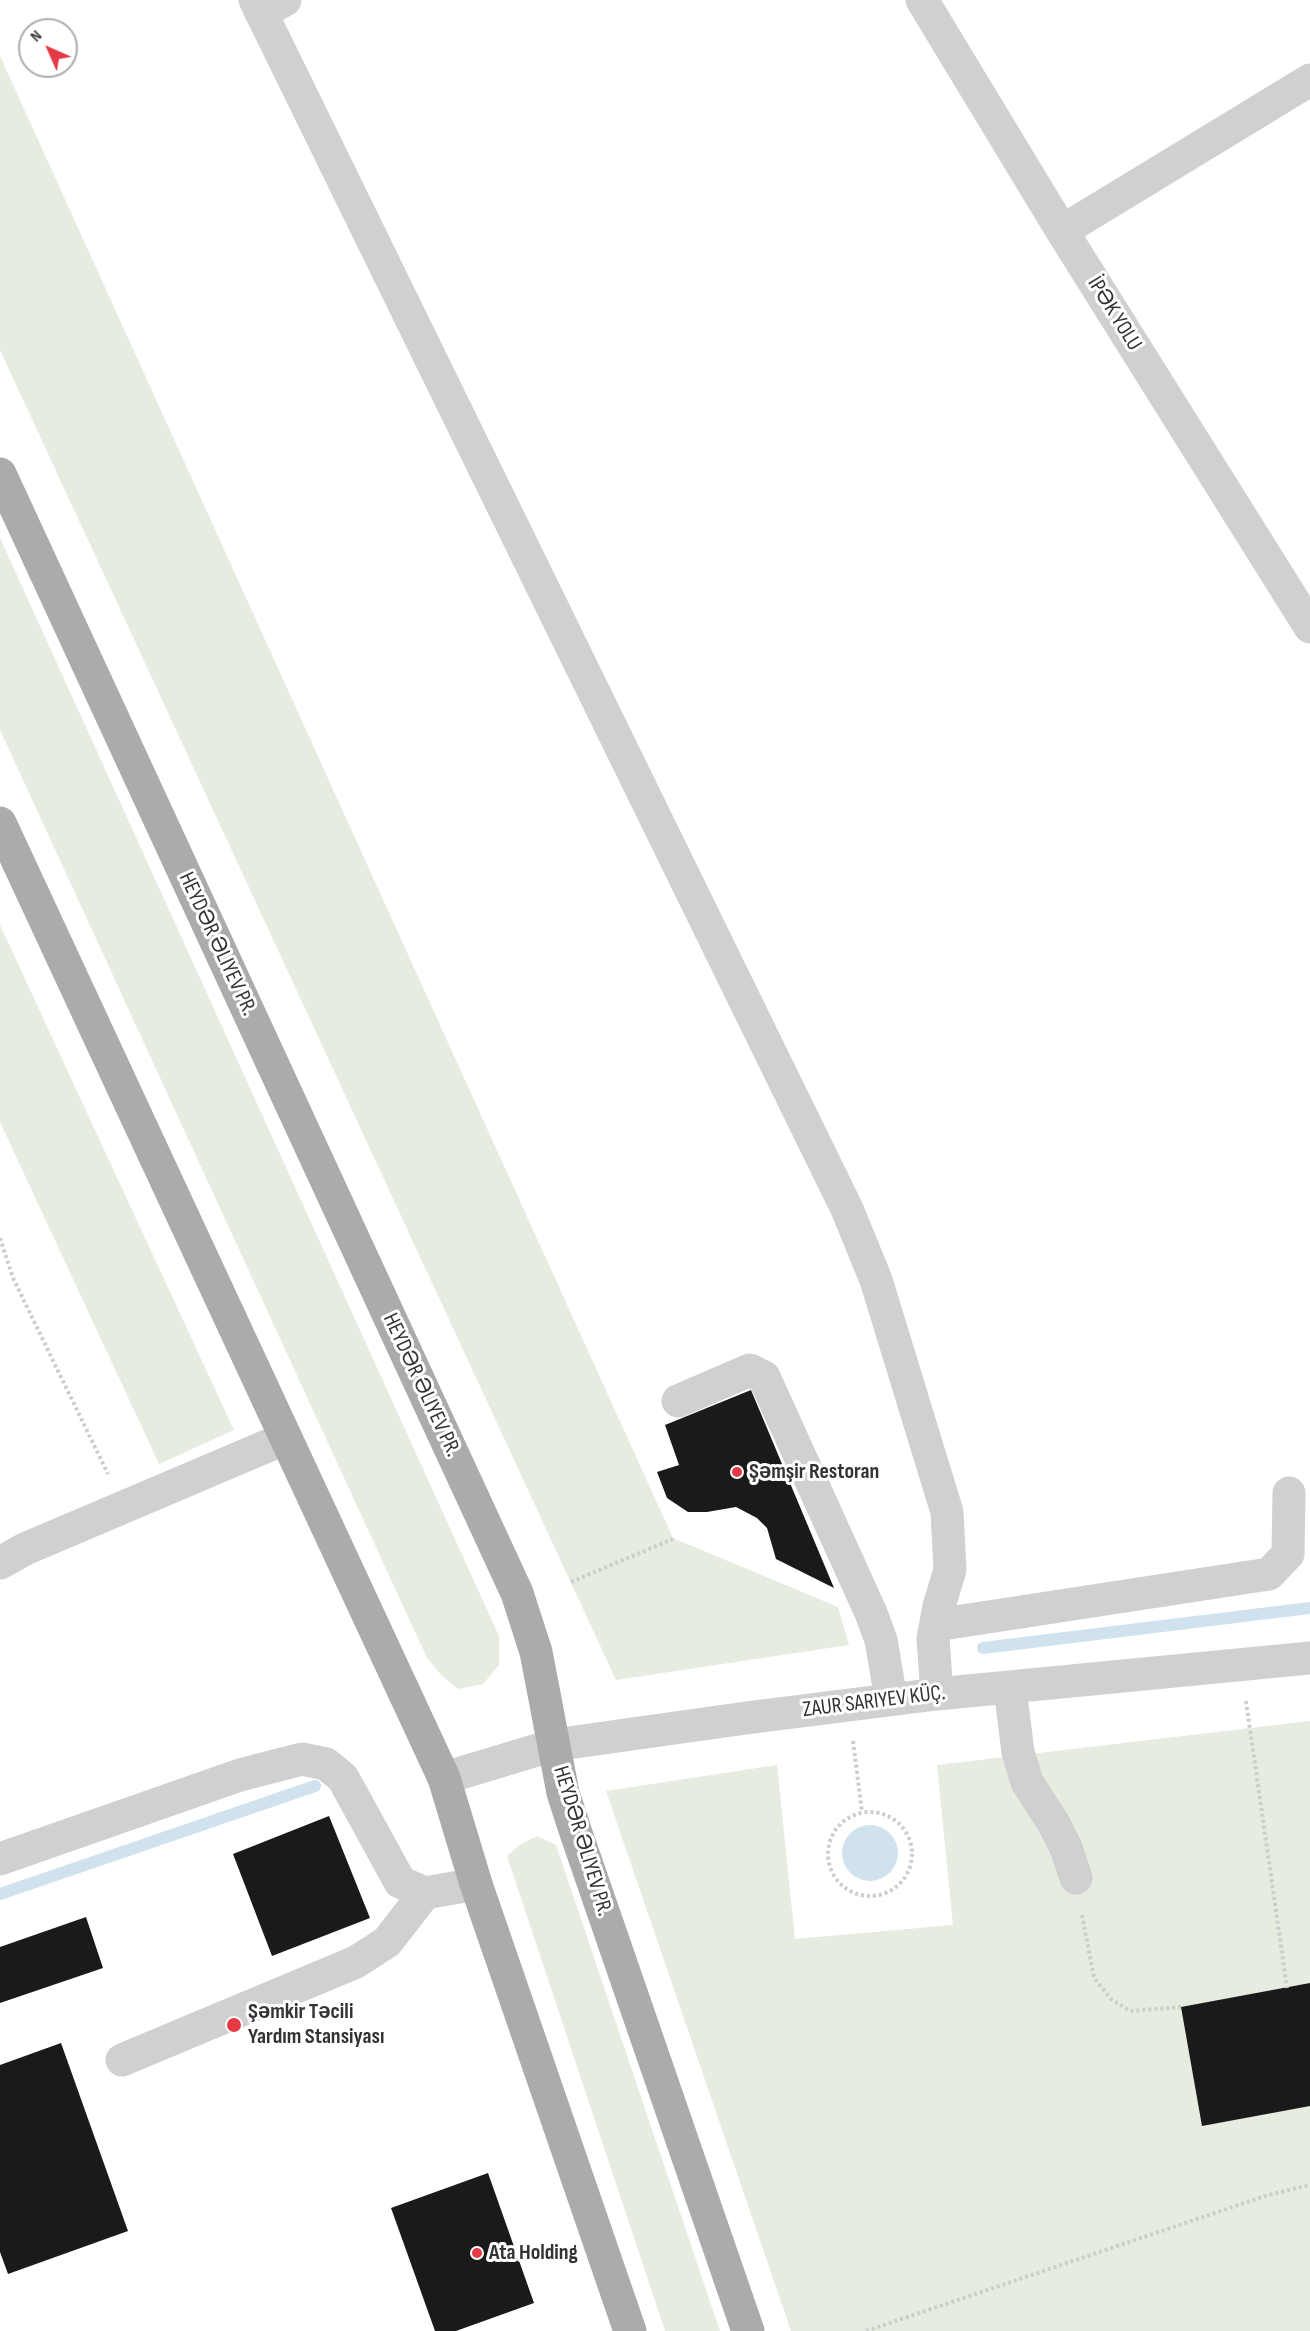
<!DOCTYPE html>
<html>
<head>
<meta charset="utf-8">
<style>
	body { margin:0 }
	#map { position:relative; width:1310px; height:2331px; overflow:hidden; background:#fff; font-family:"Sofia Sans Condensed",sans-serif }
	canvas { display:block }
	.north { position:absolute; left:18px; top:18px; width:60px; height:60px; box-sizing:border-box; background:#fff; border:2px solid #adadad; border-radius:50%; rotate:315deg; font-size:16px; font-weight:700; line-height:24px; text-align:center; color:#333 }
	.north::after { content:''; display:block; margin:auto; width:21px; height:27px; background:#e63946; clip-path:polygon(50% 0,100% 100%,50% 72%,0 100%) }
</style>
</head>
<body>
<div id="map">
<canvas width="1310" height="2331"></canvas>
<div class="north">N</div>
</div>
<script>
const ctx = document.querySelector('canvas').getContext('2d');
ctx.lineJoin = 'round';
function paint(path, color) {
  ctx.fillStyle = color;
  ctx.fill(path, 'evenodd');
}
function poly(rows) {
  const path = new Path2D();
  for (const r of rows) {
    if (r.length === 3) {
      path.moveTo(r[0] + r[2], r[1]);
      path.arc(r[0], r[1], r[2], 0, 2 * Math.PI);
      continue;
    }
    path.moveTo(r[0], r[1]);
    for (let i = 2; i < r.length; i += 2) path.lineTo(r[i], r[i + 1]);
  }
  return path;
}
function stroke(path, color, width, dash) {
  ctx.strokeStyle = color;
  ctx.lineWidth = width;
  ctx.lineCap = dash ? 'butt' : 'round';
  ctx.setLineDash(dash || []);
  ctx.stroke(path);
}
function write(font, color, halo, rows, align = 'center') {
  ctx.font = font + ' "Sofia Sans Condensed",sans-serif';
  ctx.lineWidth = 6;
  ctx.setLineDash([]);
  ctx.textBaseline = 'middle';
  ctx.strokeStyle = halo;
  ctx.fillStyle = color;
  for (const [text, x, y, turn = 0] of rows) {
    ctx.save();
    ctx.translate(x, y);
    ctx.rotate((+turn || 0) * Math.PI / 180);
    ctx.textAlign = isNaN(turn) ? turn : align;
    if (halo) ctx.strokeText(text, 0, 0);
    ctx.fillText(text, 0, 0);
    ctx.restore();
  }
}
paint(poly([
	[0,56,673,1538,838,1607,849,1645,616,1680,0,350],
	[0,538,499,1636,499,1665,483,1684,458,1689,441,1675,427,1658,0,730],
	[0,925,234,1430,159,1464,0,1122],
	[1310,1721,1310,2331,791,2331,606,1791,777,1765,795,1939,953,1925,937,1765],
	[537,1836,556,1845,720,2331,665,2331,507,1856,521,1844]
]), '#e6ecdf');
paint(poly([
	[870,1853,28]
]), '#cfe2ee');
stroke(poly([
	[983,1648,1310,1608],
	[0,1894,315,1786]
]), '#cfe2ee', 12);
paint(poly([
	[751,1390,834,1588,776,1559,767,1528,757,1518,736,1507,707,1512,688,1512,667,1498,657,1472,679,1465,665,1425],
	[329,1816,370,1918,272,1956,233,1854],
	[86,1917,103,1968,0,2003,0,1947],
	[1310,1983,1310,2106,1202,2126,1181,2007],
	[61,2043,128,2231,8,2274,0,2252,0,2065],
	[488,2173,534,2303,456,2331,435,2331,391,2208]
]), '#1a1a1a');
stroke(poly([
	[0,1238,13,1278,108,1474],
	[571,1582,673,1539],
	[1246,1701,1287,1988],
	[853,1741,862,1812],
	[870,1854,42],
	[1082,1915,1094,1978,1111,1999,1130,2011,1181,2007],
	[866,2331,1268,2195,1310,2185]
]), '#cdcdcd', 4, [3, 3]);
stroke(poly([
	[255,0,847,1209,876,1280,947,1512,950,1570,939,1606,933,1639,937,1694],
	[922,0,1062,231,1310,627],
	[261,13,285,0],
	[1062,231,1310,80],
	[678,1401,750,1370,764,1377,871,1613,881,1640,891,1699],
	[0,1563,25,1549,286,1438],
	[936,1625,1269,1574,1288,1554,1289,1493],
	[1010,1688,1018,1752,1027,1782,1054,1824,1066,1848,1076,1878],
	[444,1778,554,1745,746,1718,937,1694,1310,1658],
	[0,1859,240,1775,302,1759,326,1764,343,1778,400,1882,425,1893,476,1884],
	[122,2060,356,1962,387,1942,425,1893]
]), '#d0d0d0', 33);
stroke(poly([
	[0,474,517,1593,536,1652,563,1793,576,1833,748,2331],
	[0,823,444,1778,476,1884,630,2331]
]), '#ababab', 33);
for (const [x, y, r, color] of [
	[737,1472,6,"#e63946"],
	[234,2025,8,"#e63946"],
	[477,2253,6,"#e63946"]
]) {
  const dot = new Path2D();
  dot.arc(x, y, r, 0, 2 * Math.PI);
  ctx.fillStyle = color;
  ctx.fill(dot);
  stroke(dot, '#fff', 2);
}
write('22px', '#333', '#fff', [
	["İPƏK YOLU",1114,314,58],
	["HEYDƏR ƏLIYEV PR.",217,944,65],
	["HEYDƏR ƏLIYEV PR.",421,1385,65],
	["ZAUR SARIYEV KÜÇ.",874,1702,-7],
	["HEYDƏR ƏLIYEV PR.",582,1841,73]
]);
write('bold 22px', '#333', '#fff', [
	["Şəmşir Restoran",749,1472],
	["Şəmkir Təcili",248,2012],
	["Yardım Stansiyası",248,2037],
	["Ata Holding",489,2253]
], 'left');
</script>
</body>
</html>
